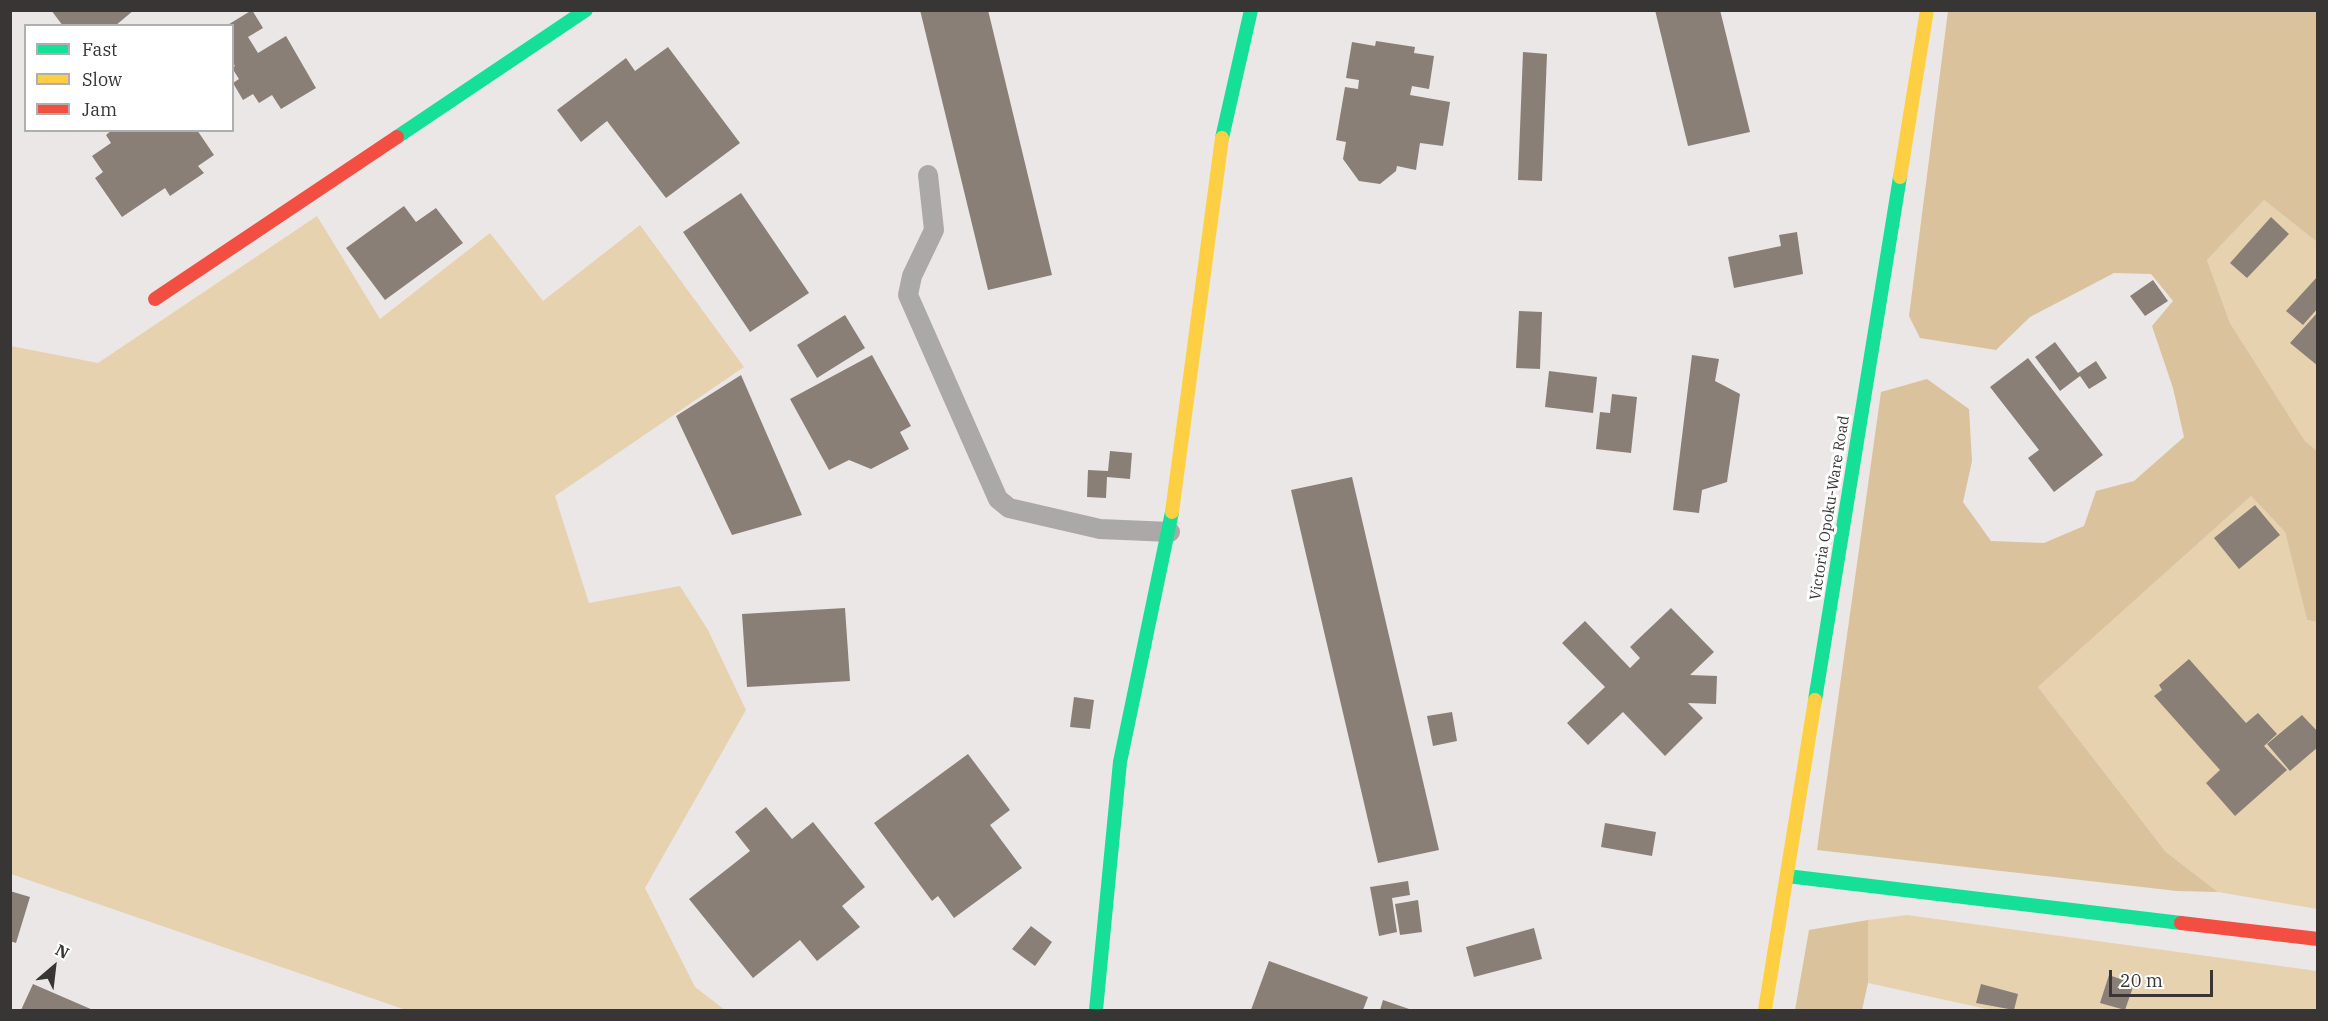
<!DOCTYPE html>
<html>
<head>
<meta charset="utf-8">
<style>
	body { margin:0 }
	#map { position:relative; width:2328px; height:1021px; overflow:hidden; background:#ebe7e6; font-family:"IBM Plex Serif",serif }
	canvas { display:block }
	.frame { position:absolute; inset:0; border:12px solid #383635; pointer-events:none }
	.legend { position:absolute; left:24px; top:24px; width:210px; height:108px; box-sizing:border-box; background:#fff; border:2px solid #afafae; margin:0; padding:8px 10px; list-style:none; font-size:18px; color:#383635 }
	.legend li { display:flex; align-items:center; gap:12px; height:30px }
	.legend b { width:30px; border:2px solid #afafae }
	.north { position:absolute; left:24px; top:937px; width:60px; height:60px; -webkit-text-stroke:4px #fff; paint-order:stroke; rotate:28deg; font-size:16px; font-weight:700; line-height:24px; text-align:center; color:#383635 }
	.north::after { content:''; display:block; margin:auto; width:21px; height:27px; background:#383635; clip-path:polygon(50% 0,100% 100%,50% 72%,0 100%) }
	.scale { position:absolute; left:2109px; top:970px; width:104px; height:27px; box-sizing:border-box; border:3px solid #383635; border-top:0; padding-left:8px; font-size:18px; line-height:21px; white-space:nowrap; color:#383635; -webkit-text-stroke:4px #fff; paint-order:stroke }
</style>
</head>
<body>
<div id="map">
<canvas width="2328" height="1021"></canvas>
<div class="frame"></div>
<ul class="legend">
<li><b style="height:8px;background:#16e098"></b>Fast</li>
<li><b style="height:8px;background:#ffcf43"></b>Slow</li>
<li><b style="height:8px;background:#f24e42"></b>Jam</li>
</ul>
<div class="north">N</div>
<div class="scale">20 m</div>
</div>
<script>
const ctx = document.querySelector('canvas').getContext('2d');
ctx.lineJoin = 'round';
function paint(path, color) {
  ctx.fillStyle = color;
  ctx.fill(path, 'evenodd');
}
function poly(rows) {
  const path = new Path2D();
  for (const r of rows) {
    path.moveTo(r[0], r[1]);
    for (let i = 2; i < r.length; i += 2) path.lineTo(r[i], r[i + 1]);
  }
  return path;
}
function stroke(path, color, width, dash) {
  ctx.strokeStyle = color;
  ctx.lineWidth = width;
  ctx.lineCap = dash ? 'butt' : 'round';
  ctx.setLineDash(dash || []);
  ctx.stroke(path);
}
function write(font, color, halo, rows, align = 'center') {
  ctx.font = font + ' "IBM Plex Serif",serif';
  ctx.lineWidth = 6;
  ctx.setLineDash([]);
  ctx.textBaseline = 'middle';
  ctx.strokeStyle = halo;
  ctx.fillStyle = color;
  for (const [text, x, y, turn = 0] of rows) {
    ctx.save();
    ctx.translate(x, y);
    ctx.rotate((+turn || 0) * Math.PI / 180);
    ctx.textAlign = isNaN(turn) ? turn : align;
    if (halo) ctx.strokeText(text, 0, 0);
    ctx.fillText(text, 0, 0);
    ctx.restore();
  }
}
paint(poly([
	[2264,200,2317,242,2317,451,2305,441,2230,323,2207,260],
	[317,216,380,319,490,233,543,301,640,225,744,367,555,496,589,603,680,586,708,630,746,710,645,888,695,987,725,1010,406,1010,11,874,11,346,98,363],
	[2251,496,2285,532,2307,620,2317,622,2317,909,2218,892,2166,852,2038,687],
	[1907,915,2317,971,2317,1010,1991,1010,1868,983,1868,920]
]), '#e7d2b0');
paint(poly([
	[1948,11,2317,11,2317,242,2264,200,2207,260,2230,323,2305,441,2317,451,2317,622,2307,620,2285,532,2251,496,2038,687,2166,852,2218,892,2177,891,1817,850,1881,392,1927,379,1969,409,1972,461,1963,502,1991,541,2044,543,2084,526,2096,491,2134,481,2184,437,2173,388,2152,326,2173,301,2151,274,2114,273,2030,317,1996,350,1920,338,1909,316],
	[1868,920,1868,983,1862,1010,1795,1010,1809,930]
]), '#d9c29c');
paint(poly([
	[51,10,134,10,115,26,63,26],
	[252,10,263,28,248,37,258,53,286,36,316,88,281,109,272,95,259,103,253,94,243,100,233,83,239,79,232,68,235,66,232,61,232,26,226,26],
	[920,10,988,10,1052,275,988,290],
	[1655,10,1720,10,1750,132,1688,146],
	[1376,41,1415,47,1414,53,1434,56,1429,89,1412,86,1410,95,1450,102,1443,146,1420,143,1416,170,1397,166,1396,171,1380,184,1359,181,1343,159,1346,142,1336,140,1345,87,1358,89,1359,80,1346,78,1352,42,1375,46],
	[668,47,740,143,666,198,607,121,581,142,557,110,626,58,635,71],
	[1523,52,1547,54,1542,181,1518,180],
	[112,130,197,130,214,155,198,166,204,173,170,196,165,188,122,217,95,178,103,172,92,156,111,143,106,135],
	[741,193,809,293,750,332,683,232],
	[404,206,416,222,436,208,463,243,385,300,346,248],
	[2271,217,2289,234,2247,278,2230,263],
	[1797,232,1803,274,1734,288,1728,257,1781,246,1779,235],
	[2318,276,2318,308,2303,325,2286,311],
	[2153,280,2168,301,2145,316,2130,296],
	[1519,311,1542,312,1540,369,1516,368],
	[2318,312,2318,366,2290,343],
	[845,315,865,348,817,378,797,345],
	[2055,342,2078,373,2096,361,2107,378,2089,389,2080,376,2060,391,2035,357],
	[872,355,911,426,900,432,909,449,871,469,849,460,829,470,790,399],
	[1692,355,1719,359,1715,381,1740,394,1727,482,1702,490,1699,513,1673,510],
	[2028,358,2103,455,2054,492,2028,458,2039,450,1990,387],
	[1549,371,1597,377,1593,413,1545,407],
	[741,375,802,515,732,535,676,416],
	[1612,394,1637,397,1631,453,1596,449,1600,412,1610,413],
	[1110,451,1132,453,1130,479,1107,477,1106,498,1087,497,1088,470,1108,471],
	[1352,477,1439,850,1378,863,1291,490],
	[2255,505,2280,535,2239,569,2214,538],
	[845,608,850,681,747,687,742,614],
	[1671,608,1714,652,1690,675,1717,676,1716,704,1688,703,1703,718,1665,756,1623,712,1588,745,1567,723,1605,687,1562,643,1585,621,1630,668,1640,658,1630,647],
	[2189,659,2246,723,2258,713,2277,734,2264,746,2287,770,2235,816,2206,783,2220,770,2154,696,2162,690,2159,685],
	[1074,697,1094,700,1090,729,1070,727],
	[1452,712,1457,741,1433,746,1427,716],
	[2302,715,2318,732,2318,747,2290,771,2267,744],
	[968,754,1010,810,990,825,1022,868,954,918,938,896,932,901,874,823],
	[766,807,792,839,813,822,865,887,842,906,860,927,817,961,800,940,753,978,689,899,750,851,735,832],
	[1605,823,1656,832,1652,856,1601,847],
	[1408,881,1410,895,1392,898,1397,932,1379,936,1370,887],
	[10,891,30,897,16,943,10,941],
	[1418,900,1422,932,1400,935,1395,904],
	[1031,926,1052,942,1035,966,1012,949],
	[1534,928,1542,959,1474,977,1466,947],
	[1269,961,1368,997,1363,1010,1251,1010],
	[2109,975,2134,984,2125,1010,2100,1003],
	[33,984,93,1010,21,1010],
	[1981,984,2018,994,2014,1010,1976,1003],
	[1383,1000,1412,1010,1380,1010]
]), '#897f76');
stroke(poly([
	[928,175,934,230,912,276,908,295,998,499,1009,508,1100,529,1170,532]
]), '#aaa9a8', 20);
stroke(poly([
	[397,137,586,10],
	[1222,138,1251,10],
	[1815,700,1900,177],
	[1787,876,2181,923],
	[1096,1010,1120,762,1172,512]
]), '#16e098', 14);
stroke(poly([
	[1900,177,1927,10],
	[1172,512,1222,138],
	[1765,1010,1815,700]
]), '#ffcf43', 14);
stroke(poly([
	[155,299,397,137],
	[2181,923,2318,939]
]), '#f24e42', 14);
write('15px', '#383635', '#fff', [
	["Victoria Opoku-Ware Road",1830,508,-81]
]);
</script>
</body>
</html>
